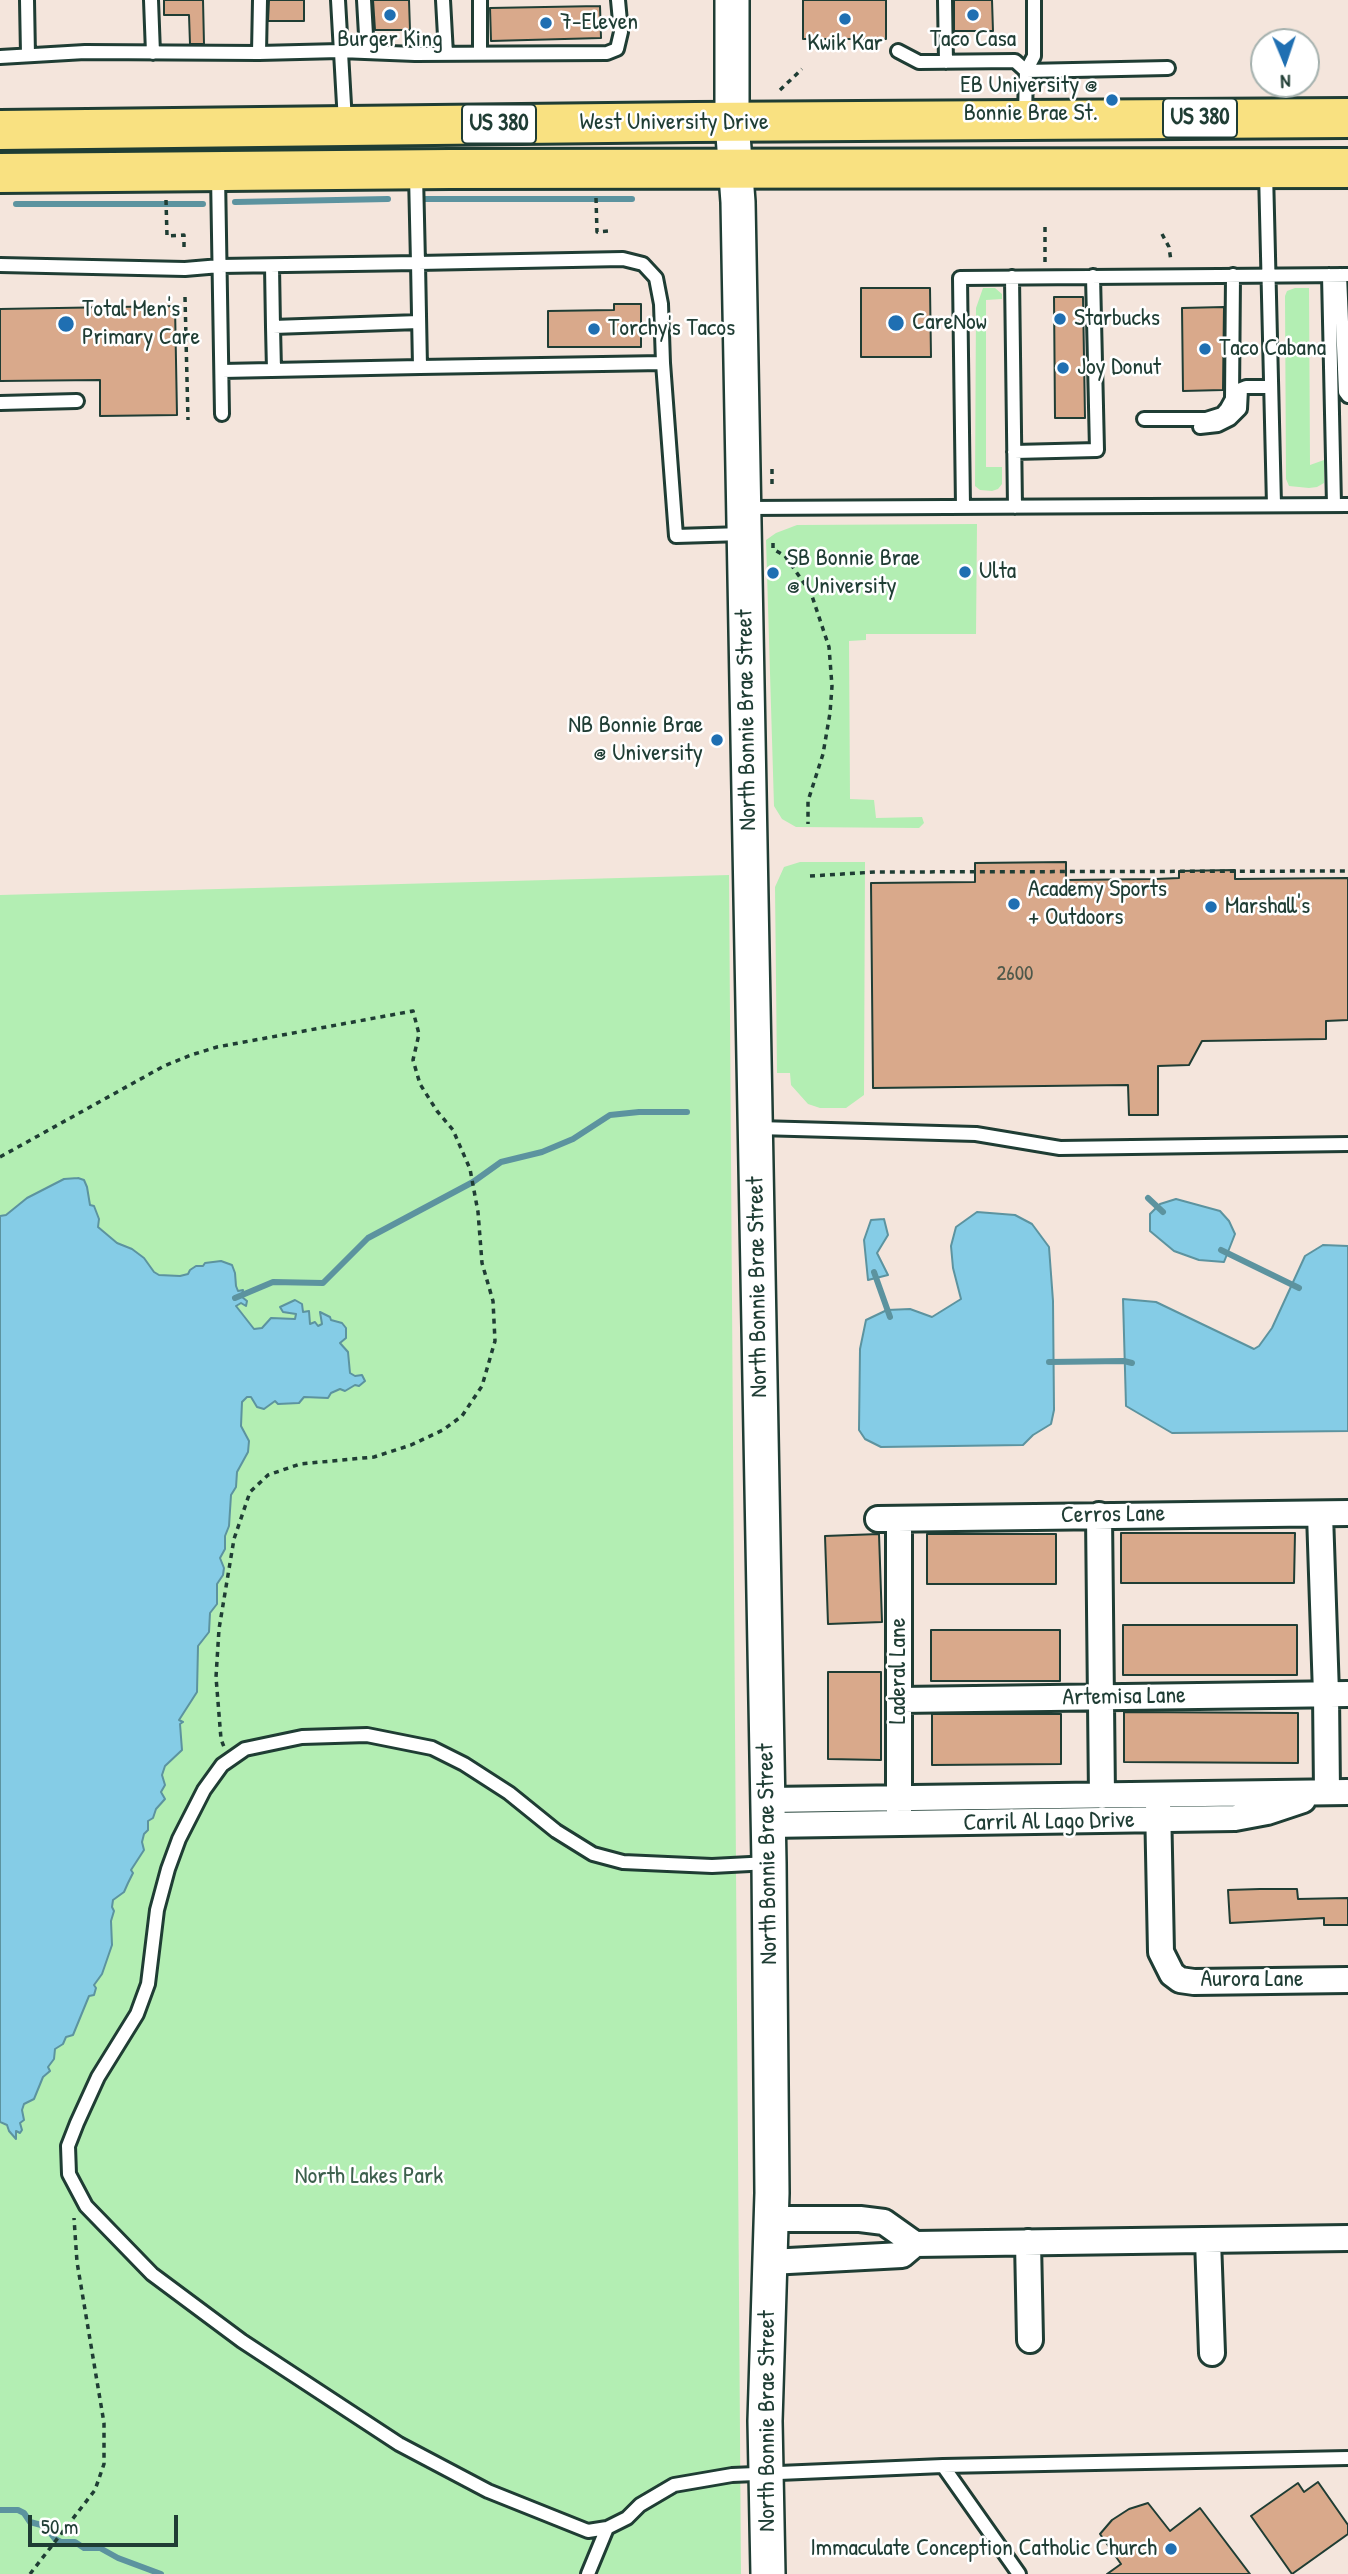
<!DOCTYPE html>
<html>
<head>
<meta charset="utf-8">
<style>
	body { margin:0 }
	#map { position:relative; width:1348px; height:2574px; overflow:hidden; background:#f4e5dc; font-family:"Patrick Hand",sans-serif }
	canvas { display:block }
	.north { position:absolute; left:1250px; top:28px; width:70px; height:70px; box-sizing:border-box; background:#fff; border:2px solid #a5b1ae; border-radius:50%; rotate:178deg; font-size:19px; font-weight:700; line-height:28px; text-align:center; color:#1f3d34 }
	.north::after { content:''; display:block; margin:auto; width:24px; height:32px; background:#1f6fb2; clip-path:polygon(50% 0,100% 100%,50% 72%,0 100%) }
	.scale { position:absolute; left:28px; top:2515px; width:150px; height:32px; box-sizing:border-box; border:4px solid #1f3d34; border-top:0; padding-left:9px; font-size:21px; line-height:24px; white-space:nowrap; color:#1f3d34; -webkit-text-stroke:5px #fff; paint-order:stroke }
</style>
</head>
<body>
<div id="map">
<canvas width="1348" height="2574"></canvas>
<div class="north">N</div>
<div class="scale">50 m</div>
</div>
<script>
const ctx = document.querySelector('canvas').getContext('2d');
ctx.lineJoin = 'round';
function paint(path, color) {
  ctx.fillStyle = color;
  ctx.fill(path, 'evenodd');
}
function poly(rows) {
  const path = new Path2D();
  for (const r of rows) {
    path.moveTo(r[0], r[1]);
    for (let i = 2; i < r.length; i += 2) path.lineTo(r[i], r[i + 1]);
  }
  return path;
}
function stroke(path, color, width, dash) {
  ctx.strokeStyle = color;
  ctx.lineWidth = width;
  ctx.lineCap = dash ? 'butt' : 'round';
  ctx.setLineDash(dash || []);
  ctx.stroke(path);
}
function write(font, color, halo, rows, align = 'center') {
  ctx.font = font + ' "Patrick Hand",sans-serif';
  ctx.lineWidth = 5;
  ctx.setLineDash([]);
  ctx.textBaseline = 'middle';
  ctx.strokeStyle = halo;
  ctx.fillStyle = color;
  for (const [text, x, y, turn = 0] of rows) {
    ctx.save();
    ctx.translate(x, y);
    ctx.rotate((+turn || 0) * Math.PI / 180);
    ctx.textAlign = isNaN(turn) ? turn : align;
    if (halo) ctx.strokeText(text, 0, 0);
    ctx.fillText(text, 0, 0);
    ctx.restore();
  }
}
paint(poly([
	[983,288,995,288,1002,294,1002,299,986,300,986,467,1002,467,1002,484,998,489,992,491,980,490,975,486,976,308],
	[1295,288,1309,288,1310,465,1324,460,1324,483,1317,487,1309,488,1289,486,1286,479,1285,296,1287,291],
	[977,524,976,634,866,634,866,640,849,641,850,799,874,800,876,818,922,817,924,823,919,828,796,827,782,819,774,806,766,540,776,533,797,525],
	[800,862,865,862,864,1095,846,1108,820,1108,808,1104,791,1085,790,1073,777,1073,775,887,784,867],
	[729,875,741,2574,0,2574,0,895]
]), '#b3eeb3');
const water = poly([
	[78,1178,84,1180,87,1187,90,1205,94,1206,99,1219,98,1227,117,1243,132,1249,144,1258,154,1272,159,1275,180,1276,188,1274,190,1270,196,1266,203,1266,205,1263,221,1261,232,1265,235,1273,236,1286,238,1291,243,1290,242,1297,247,1301,246,1306,241,1303,236,1306,254,1329,262,1328,271,1318,295,1319,296,1314,283,1312,280,1307,295,1300,302,1304,303,1312,309,1311,310,1324,315,1322,318,1326,322,1324,320,1312,330,1317,331,1320,342,1323,346,1328,346,1338,340,1343,348,1352,350,1373,355,1376,362,1375,365,1381,359,1386,355,1385,345,1391,340,1389,331,1393,328,1398,304,1397,299,1403,278,1404,275,1401,264,1409,257,1407,251,1397,247,1397,242,1402,241,1426,249,1441,248,1452,237,1472,236,1487,231,1495,229,1526,225,1536,225,1549,220,1558,224,1568,223,1575,217,1584,217,1604,210,1613,209,1632,198,1646,197,1692,179,1720,183,1722,180,1724,182,1750,165,1766,162,1775,165,1785,161,1792,165,1799,156,1809,153,1818,148,1821,148,1830,144,1834,142,1842,144,1850,131,1870,133,1873,128,1883,124,1892,113,1900,112,1907,114,1911,111,1921,112,1945,102,1974,94,1985,96,1988,94,1995,89,1996,73,2035,66,2037,63,2044,55,2049,54,2059,48,2067,50,2071,43,2077,34,2099,24,2104,22,2110,24,2120,20,2123,22,2130,20,2133,16,2131,16,2139,9,2131,7,2125,0,2122,0,1216,6,1215,27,1198,64,1179,78,1178],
	[1176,1199,1220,1211,1229,1221,1235,1234,1224,1262,1199,1260,1174,1251,1150,1231,1150,1214,1160,1204,1176,1199],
	[977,1212,1015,1215,1032,1224,1049,1247,1053,1301,1054,1410,1051,1424,1033,1435,1023,1445,881,1447,865,1439,859,1430,860,1349,866,1320,887,1310,910,1309,932,1317,961,1299,953,1268,951,1246,956,1227,977,1212],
	[884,1219,888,1235,877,1253,888,1275,868,1280,864,1240,871,1220,884,1219],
	[1323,1245,1348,1246,1348,1431,1172,1433,1126,1406,1123,1299,1156,1302,1254,1349,1259,1346,1272,1328,1305,1256,1323,1245]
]);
paint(water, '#85cce6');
stroke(water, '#5c939f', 2);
stroke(poly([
	[418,199,632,199],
	[235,202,388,199],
	[16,204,203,204],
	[1148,1198,1163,1212],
	[1221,1250,1299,1288],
	[874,1272,890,1317],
	[235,1298,273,1282,323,1283,368,1238,473,1182,501,1162,542,1152,573,1139,610,1115,639,1112,687,1112],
	[1049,1362,1124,1361,1132,1363],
	[0,2510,18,2510,24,2513,30,2522,45,2526,55,2539,61,2542,75,2542,84,2548,100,2548,118,2558,161,2574]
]), '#5c939f', 6);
const building = poly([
	[164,0,203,0,204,44,190,44,189,15,164,15,164,0],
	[269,0,304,0,304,21,268,21,269,0],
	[373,0,409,0,410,30,375,30,373,0],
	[803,0,886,0,886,39,803,39,803,0],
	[954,0,992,0,993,31,954,31,954,0],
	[600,6,601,38,491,41,490,8,600,6],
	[861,288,930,288,931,357,861,357,861,288],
	[1054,297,1083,297,1085,418,1055,418,1054,297],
	[614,304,641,304,641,347,548,347,548,311,614,310,614,304],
	[175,306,177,415,100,416,100,380,0,381,0,309,175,306],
	[1224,307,1223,390,1183,391,1182,308,1224,307],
	[1066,862,1066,880,1156,879,1179,878,1179,871,1235,870,1235,879,1348,878,1348,1020,1326,1021,1326,1039,1202,1041,1189,1065,1158,1066,1158,1115,1129,1115,1128,1085,873,1088,871,883,975,882,975,863,1066,862],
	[1121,1533,1295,1533,1294,1583,1121,1583,1121,1533],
	[879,1534,882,1622,828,1624,825,1536,879,1534],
	[927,1534,1056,1534,1056,1584,927,1584,927,1534],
	[1123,1625,1297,1625,1297,1675,1123,1675,1123,1625],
	[931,1630,1060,1630,1060,1681,931,1681,931,1630],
	[828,1672,881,1672,881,1760,828,1759,828,1672],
	[1124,1712,1298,1713,1298,1763,1124,1762,1124,1712],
	[932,1714,1061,1714,1061,1764,932,1765,932,1714],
	[1260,1889,1297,1889,1298,1899,1348,1898,1348,1925,1324,1925,1324,1918,1230,1923,1228,1890,1260,1889],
	[1318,2482,1348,2525,1348,2534,1292,2574,1251,2516,1298,2483,1304,2492,1318,2482],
	[1148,2503,1170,2531,1200,2508,1250,2574,1107,2574,1121,2564,1100,2534,1112,2520,1129,2509,1148,2503]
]);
paint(building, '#d9a98b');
stroke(building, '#1f3d34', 2);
const lane = poly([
	[27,0,28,55],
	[151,0,153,53],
	[338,0,345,122],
	[364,0,367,52],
	[443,0,446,54],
	[480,0,480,53],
	[945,0,946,62],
	[898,51,919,62,1015,61,1026,71,1034,56,1034,0],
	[259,53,340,51,415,54,607,53,617,49,621,32,618,0],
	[0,57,85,52,259,53,260,0],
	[1025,117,1026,71,1168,68],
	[1266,172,1274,505],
	[218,175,222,414],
	[416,175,418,263,623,259,643,264,656,278,661,304,663,363,676,536,743,534],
	[0,265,185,269,220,266,418,263,420,367,663,363],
	[272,266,273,327],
	[1329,275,1334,505],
	[1340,275,1345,392,1348,396],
	[1012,277,1015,507],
	[274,370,273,327,419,322],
	[222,371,420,367],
	[0,403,77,401],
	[1144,419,1206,419,1222,414,1227,408,1232,399,1233,275],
	[1200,427,1218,425,1230,419,1240,409,1241,389,1246,387,1271,387],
	[1014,452,1097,450,1093,276],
	[963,507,960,278,1348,275],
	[746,508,1348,505],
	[758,1128,976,1134,1060,1148,1348,1144],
	[769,1863,712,1866,623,1862,593,1854,556,1831,509,1793,464,1764,432,1748,367,1735,302,1737,245,1749,222,1765,204,1790,179,1839,168,1869,157,1910,148,1984,137,2014,98,2077,77,2123,68,2146,69,2174,86,2206,152,2274,242,2341,399,2444,488,2491,588,2531,607,2528,627,2518,640,2505,674,2485,732,2475,943,2466,1348,2458],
	[943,2466,1019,2574],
	[588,2574,607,2528]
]);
const street = poly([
	[1320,1514,1326,1694,1327,1792],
	[1099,1515,1102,1796],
	[878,1519,1348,1513],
	[899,1519,899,1816],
	[900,1700,1348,1694],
	[768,1800,1348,1792],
	[1158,1803,1161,1952,1172,1974,1180,1980,1194,1982,1348,1980],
	[767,1825,1235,1818,1267,1812,1303,1800],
	[1208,2240,1212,2353],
	[1028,2242,1030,2340],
	[915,2244,1348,2238],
	[770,2262,902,2255,915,2244,884,2222,860,2219,772,2219]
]);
const secondary = poly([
	[732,0,732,122,738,202,769,1863,772,2193,765,2421,768,2574]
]);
const primary = poly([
	[0,130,695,122,1348,118],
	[0,173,449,169,1348,168]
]);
stroke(lane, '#1f3d34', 18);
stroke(street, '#1f3d34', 30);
stroke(secondary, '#1f3d34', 38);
stroke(primary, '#1f3d34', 44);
stroke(poly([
	[780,90,802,69],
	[596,198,597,232,609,231],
	[166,200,167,236,184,235,184,252],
	[1045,227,1045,264],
	[1162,234,1169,247,1171,261],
	[185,297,188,420],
	[772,484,772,466],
	[773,543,773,549,785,556,811,593,829,647,832,686,830,713,823,754,808,801,808,824],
	[810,876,875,872,1348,871],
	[0,1157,164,1066,191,1055,217,1047,413,1011,419,1034,413,1060,420,1084,437,1111,453,1130,470,1169,478,1212,482,1263,493,1301,495,1341,482,1386,462,1416,443,1430,411,1445,374,1457,300,1464,268,1475,250,1492,234,1539,219,1629,216,1677,221,1739,224,1747],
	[30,2574,95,2490,104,2464,104,2423,77,2262,74,2218]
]), '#1f3d34', 3.5, [5, 5]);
stroke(lane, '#fff', 12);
stroke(street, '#fff', 24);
stroke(secondary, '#fff', 33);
stroke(primary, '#f9e181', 38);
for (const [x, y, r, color] of [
	[390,15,7,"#1f6fb2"],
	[973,15,7,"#1f6fb2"],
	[845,19,7,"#1f6fb2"],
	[546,23,7,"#1f6fb2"],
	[1112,100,7,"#1f6fb2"],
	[1060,319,7,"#1f6fb2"],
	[896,323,9,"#1f6fb2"],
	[66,324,9,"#1f6fb2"],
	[594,329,7,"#1f6fb2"],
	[1205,349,7,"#1f6fb2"],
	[1063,368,7,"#1f6fb2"],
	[965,572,7,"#1f6fb2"],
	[773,573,7,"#1f6fb2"],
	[717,740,7,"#1f6fb2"],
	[1014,904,7,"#1f6fb2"],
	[1211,907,7,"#1f6fb2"],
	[1171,2549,7,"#1f6fb2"]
]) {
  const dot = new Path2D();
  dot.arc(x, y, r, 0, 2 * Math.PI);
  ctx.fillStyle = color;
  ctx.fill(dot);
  stroke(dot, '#fff', 2.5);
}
write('21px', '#4e584a', null, [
	["2600",1015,974]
]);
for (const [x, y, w] of [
	[1200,118,74],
	[499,124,74]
]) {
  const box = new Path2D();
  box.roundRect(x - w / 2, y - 19.5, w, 39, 5);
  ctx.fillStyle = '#fff';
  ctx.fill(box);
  stroke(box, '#1f3d34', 2);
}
write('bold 23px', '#1f3d34', null, [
	["US 380",1200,118],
	["US 380",499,124]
]);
write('24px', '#1f3d34', '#fff', [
	["7-Eleven",560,23],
	["Burger King",390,40,"center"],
	["Taco Casa",973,40,"center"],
	["Kwik Kar",845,44,"center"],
	["EB University @",1098,86,"right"],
	["Bonnie Brae St.",1098,114,"right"],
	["Total Men's",82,310],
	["Primary Care",82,338],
	["Starbucks",1074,319],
	["CareNow",912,323],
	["Torchy's Tacos",608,329],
	["Taco Cabana",1219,349],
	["Joy Donut",1077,368],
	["SB Bonnie Brae",787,559],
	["@ University",787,587],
	["Ulta",979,572],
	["NB Bonnie Brae",703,726,"right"],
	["@ University",703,754,"right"],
	["Academy Sports",1028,890],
	["+ Outdoors",1028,918],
	["Marshall's",1225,907],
	["Immaculate Conception Catholic Church",1157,2549,"right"]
], 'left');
write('24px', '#1f3d34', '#fff', [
	["West University Drive",674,123],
	["North Bonnie Brae Street",747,720,-91],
	["North Bonnie Brae Street",758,1287,-91],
	["Cerros Lane",1113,1515,-1],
	["Laderal Lane",899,1671,-90],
	["Artemisa Lane",1124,1697,-1],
	["Carril Al Lago Drive",1049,1822,-1],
	["North Bonnie Brae Street",768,1854,-91],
	["Aurora Lane",1252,1980],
	["North Bonnie Brae Street",768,2421,-90]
]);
write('24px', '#3d604d', '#fff', [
	["North Lakes Park",369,2177]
]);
</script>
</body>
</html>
